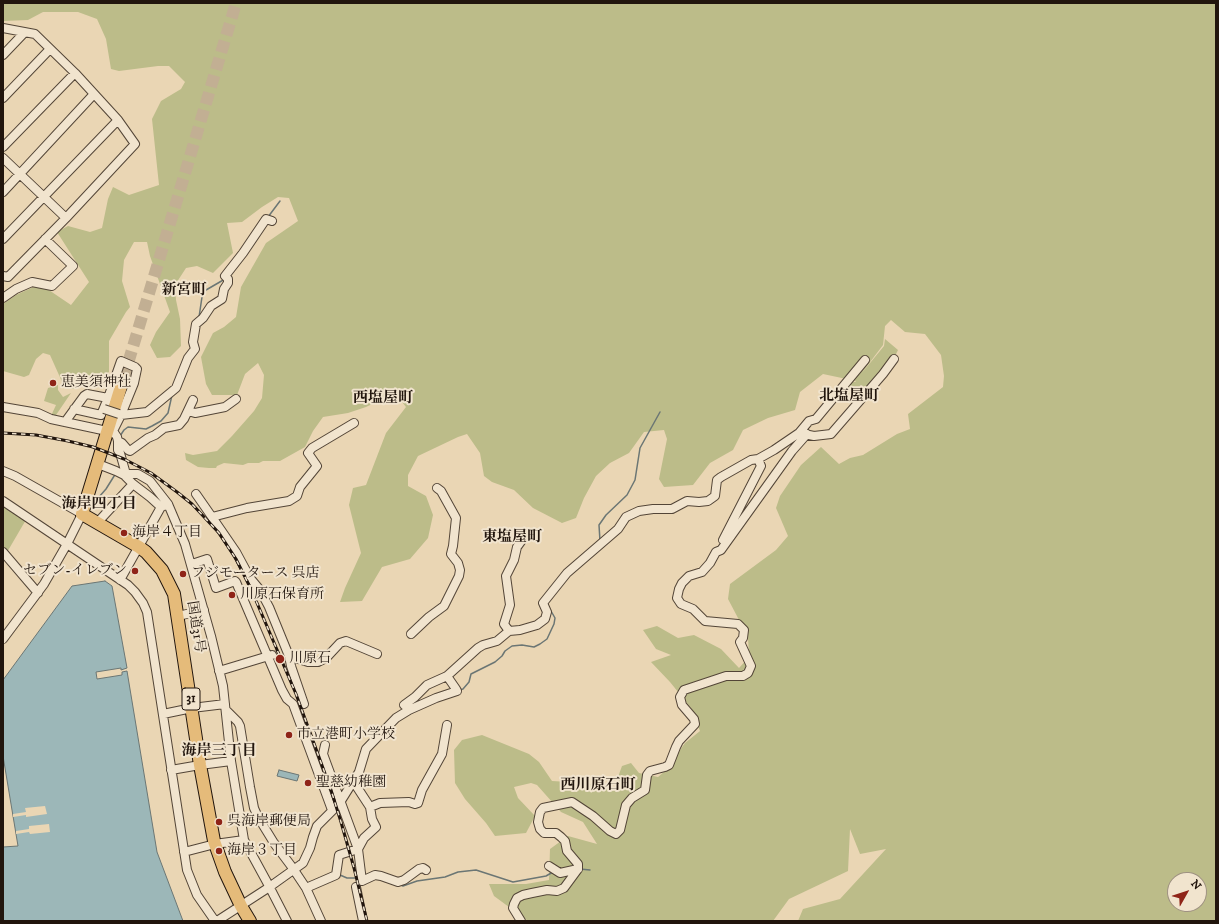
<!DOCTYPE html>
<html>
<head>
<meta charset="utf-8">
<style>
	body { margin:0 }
	#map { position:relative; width:1219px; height:924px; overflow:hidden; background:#ead6b4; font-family:"IM FELL DW Pica",serif }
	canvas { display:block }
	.frame { position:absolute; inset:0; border:4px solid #21150d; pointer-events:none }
	.north { position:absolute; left:1167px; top:872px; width:40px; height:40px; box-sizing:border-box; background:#f1e4ce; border:1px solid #9e9181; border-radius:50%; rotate:51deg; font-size:11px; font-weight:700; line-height:16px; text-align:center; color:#21150d }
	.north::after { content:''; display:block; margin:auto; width:14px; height:18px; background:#8f2418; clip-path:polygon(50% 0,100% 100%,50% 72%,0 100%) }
</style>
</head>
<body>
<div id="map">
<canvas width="1219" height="924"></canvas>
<div class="frame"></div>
<div class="north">N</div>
</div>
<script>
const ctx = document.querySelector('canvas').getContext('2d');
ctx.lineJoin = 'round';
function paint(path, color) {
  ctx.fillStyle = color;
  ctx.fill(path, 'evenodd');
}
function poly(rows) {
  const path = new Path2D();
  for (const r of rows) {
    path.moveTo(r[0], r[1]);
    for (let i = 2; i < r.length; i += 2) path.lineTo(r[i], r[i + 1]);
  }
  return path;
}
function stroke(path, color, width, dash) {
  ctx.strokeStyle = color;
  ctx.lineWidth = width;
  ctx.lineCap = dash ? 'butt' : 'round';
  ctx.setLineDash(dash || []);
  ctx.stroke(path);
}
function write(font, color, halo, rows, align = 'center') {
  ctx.font = font + ' "IM FELL DW Pica","Noto Serif JP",serif';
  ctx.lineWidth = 4;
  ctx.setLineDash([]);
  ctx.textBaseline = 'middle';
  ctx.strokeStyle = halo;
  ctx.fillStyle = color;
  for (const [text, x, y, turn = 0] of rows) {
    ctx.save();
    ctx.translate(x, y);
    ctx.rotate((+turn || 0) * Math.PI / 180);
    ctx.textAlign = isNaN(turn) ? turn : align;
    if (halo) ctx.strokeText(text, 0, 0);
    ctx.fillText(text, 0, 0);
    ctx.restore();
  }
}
paint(poly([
	[3,3,1216,3,1216,921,798,921,803,909,840,899,886,849,860,854,850,829,848,871,789,899,773,921,528,921,494,896,489,884,526,884,549,880,550,849,568,836,597,844,583,822,561,812,537,785,531,783,514,787,518,798,535,816,526,833,495,836,486,823,465,799,455,783,454,750,462,740,482,735,529,754,539,762,552,781,587,783,613,791,622,766,631,763,639,773,658,777,665,771,685,743,700,731,691,708,670,682,651,662,671,655,656,649,643,630,657,626,678,638,694,635,721,649,739,668,749,657,748,637,728,599,730,584,776,550,788,536,776,508,780,496,801,465,821,447,839,464,850,458,863,455,897,434,910,429,908,414,943,387,944,376,941,355,925,334,905,332,891,320,885,326,883,345,861,374,884,346,885,339,898,350,894,358,854,405,840,391,849,380,855,382,856,381,823,374,800,392,795,410,768,418,743,430,733,450,710,463,693,485,664,487,659,479,667,439,664,430,644,432,629,453,610,463,596,476,584,498,576,518,562,523,533,508,514,490,492,482,484,476,480,453,467,434,458,437,418,456,408,475,408,486,426,496,433,515,428,538,410,559,382,567,362,601,340,602,345,588,361,553,349,505,353,488,366,485,386,433,406,407,395,393,366,407,348,413,323,417,313,431,305,447,280,461,263,461,259,463,248,463,243,465,224,463,217,466,216,468,209,468,198,467,186,460,185,453,193,455,217,451,232,436,254,411,262,398,264,375,258,363,245,374,237,395,212,395,206,384,201,357,213,333,224,327,236,317,241,287,266,243,298,221,289,198,278,197,262,207,242,222,227,223,233,253,213,273,197,266,186,268,175,285,176,300,180,319,181,346,170,357,157,358,150,345,156,332,170,312,150,256,147,242,134,242,124,260,122,281,130,307,126,312,109,341,109,372,99,378,85,382,73,389,63,384,50,355,43,353,36,359,29,375,24,377,3,371,3,304,16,295,40,284,71,305,89,282,57,232,68,226,90,232,102,228,108,199,113,187,129,195,159,185,152,119,161,101,181,89,185,82,169,66,158,66,119,71,111,69,106,39,97,19,78,12,43,12,28,20,3,21],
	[1175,880,1199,880,1199,904,1175,904],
	[58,385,58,390,63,397,71,393,56,415,60,418,50,418,56,405,44,401,48,388],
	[3,502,27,518,6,554,3,550]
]), '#bcbc89');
const water = poly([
	[105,581,112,586,127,668,121,670,121,668,96,672,97,679,122,675,122,672,127,671,157,852,183,921,3,921,3,847,18,846,3,756,3,680,72,586,105,581],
	[279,770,299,775,297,781,277,776,279,770]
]);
paint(water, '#9cb7b8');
stroke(water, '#6b7674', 1);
paint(poly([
	[45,806,47,814,26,817,26,815,13,817,13,814,26,812,25,808],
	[49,824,50,832,30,834,29,832,16,834,16,831,29,829,29,826]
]), '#ead6b4');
stroke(poly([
	[268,217,280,201],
	[199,317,202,297,206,290,225,279],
	[120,436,124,430,128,427,146,429,152,426,161,421,168,413,172,395],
	[92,505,106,489,116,473],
	[600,541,599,525,606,515,627,495,635,480,640,448,660,412],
	[459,690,463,689,469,682,471,674,495,662,502,656,505,651,512,646,522,645,534,647,540,644,547,639,554,624,555,618,551,611],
	[580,869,590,870],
	[340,875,347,878,358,878],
	[401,885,403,886,417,881,445,877,458,872,476,870,513,882,546,876,553,872]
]), '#6b7674', 1.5);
stroke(poly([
	[272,655,286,650]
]), '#c2af93', 8, [8, 4]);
stroke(poly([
	[123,380,236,3]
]), '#c2af93', 12, [12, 6]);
const minor = poly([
	[3,28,35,34,75,73,118,120,135,144,66,218,8,277,3,276],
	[3,55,24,33],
	[3,98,50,49],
	[3,147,75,73],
	[3,158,66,218],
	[3,192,94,94],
	[3,239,118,120],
	[3,298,16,289,32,282,52,286,73,266,45,239],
	[108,398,121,361,135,367,137,369,134,383,121,415,147,412,176,388,188,358,195,349,193,342,196,324,203,318,211,306,222,299,224,289,228,283,228,279,225,276,243,253,266,219,272,221],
	[3,407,38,413,51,419,107,431],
	[188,411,195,413,225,407,236,399],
	[119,414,121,415,113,431,117,437,118,441,122,443,128,450,130,451,148,438,155,435,164,428,179,425,184,419,193,400],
	[65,422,84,396,87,394,108,398,101,415,74,409],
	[799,433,809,421,816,419,865,360],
	[118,441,118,450,120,453,126,474],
	[98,464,116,471,124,475,133,484,150,497,161,507],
	[3,471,15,476,82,514,67,544,44,584,3,639],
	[124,475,126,474,138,474,150,481,168,504],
	[196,494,212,517,247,508,289,501,297,496,300,487,317,466,308,453,312,448,354,423],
	[3,501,128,585,135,592,143,603,147,612,187,870,197,895,215,921],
	[212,517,236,552,250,578,260,590,269,607,289,656,308,662,318,662,326,658,340,643,346,641,377,654],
	[97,523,133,484],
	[723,540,761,466,758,459],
	[3,552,38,593],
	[192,564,207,559,216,588,235,581,236,582,282,690,287,699,293,704,332,810],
	[120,580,161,507,168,504,185,544,211,636,223,686,231,761,244,840,268,884,287,921],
	[178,616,204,610],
	[509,631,504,624,510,605,506,576,514,560,517,547,525,536],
	[411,634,429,617,444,606,459,576,460,570,458,563,451,554,453,546,456,518,441,491,437,488],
	[289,656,291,666,304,704],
	[219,671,272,655],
	[404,705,415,697,427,685,447,676,478,648,483,645,497,641,509,631,520,630,537,625,545,619,547,612,543,603,567,573,618,529,626,517,639,511,653,509,672,509,687,501,699,502,708,501,715,496,717,480,721,477,751,460,758,459,774,450,799,433,814,436,831,434,883,374,894,359],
	[226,710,238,722,240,726,250,787,254,808,258,817,274,843,292,867,306,888,321,921],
	[163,714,192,708,225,704],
	[325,745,323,754,358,849,362,881,375,875,381,876,398,882,404,880,419,869,423,868,426,870],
	[171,770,200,765,231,761],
	[370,807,380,803,409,802,415,804,418,803,422,790,442,754,447,725],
	[184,852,215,844,244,840],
	[549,866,560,873,578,869],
	[356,887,363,921],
	[306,888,336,875,339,855,358,849,364,838,376,827,372,819,370,807,353,781],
	[217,921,268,888,303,863,310,848,313,837,317,826,339,804,359,772,366,749,396,718,409,710,436,698,457,691,456,689,447,676],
	[521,921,513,908,514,904,517,898,523,895,532,893,547,890,557,891,564,888,578,869,578,864,567,851,565,841,561,837,556,833,544,833,540,829,538,822,540,812,543,808,572,802,593,816,610,831,616,834,620,830,626,805,632,798,645,790,647,775,650,771,665,767,669,765,676,747,679,741,695,724,694,719,682,705,680,697,684,690,726,676,743,676,748,673,751,666,740,642,743,638,744,630,738,624,705,621,693,609,681,604,677,598,679,589,682,583,689,576,702,572,710,563,716,552,721,550,792,451,807,434]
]);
const highway = poly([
	[123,380,82,514,139,547,146,552,162,570,174,594,200,765,214,841,225,872,241,906,250,921]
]);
stroke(minor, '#534537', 10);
stroke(highway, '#21150d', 14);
stroke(minor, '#f1e4ce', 8);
stroke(highway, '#e5bb7a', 12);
const rail = poly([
	[3,433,36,435,68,441,93,447,124,459,151,473,177,492,192,504,219,533,236,559,251,589,296,694,331,790,341,822,354,868,367,921]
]);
stroke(rail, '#21150d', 3);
stroke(rail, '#f1e4ce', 1.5, [4.5]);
const minorBridge = poly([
	[104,409,119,414]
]);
stroke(minorBridge, '#534537', 10, []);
stroke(minorBridge, '#f1e4ce', 8);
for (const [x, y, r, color] of [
	[53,383,4,"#8f2418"],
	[124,533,4,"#8f2418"],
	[135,571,4,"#8f2418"],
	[183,574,4,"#8f2418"],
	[232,595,4,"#8f2418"],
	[280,659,5,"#8f2418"],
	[289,735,4,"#8f2418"],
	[308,783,4,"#8f2418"],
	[219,822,4,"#8f2418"],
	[219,851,4,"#8f2418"]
]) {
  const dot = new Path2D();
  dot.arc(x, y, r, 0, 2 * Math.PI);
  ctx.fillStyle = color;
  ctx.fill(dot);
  stroke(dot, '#f1e4ce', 1.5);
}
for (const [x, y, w] of [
	[191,699,18]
]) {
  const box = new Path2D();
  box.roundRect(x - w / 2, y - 11, w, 22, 3);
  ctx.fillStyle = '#f1e4ce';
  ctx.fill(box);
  stroke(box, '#21150d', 1);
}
write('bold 13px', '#21150d', null, [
	["31",191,699]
]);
write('14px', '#21150d', '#f1e4ce', [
	["恵美須神社",61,383],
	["海岸４丁目",132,533],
	["セブン-イレブン",127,571,"right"],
	["フジモータース 呉店",191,574],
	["川原石保育所",240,595],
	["川原石",289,659],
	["市立港町小学校",297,735],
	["聖慈幼稚園",316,783],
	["呉海岸郵便局",227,822],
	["海岸３丁目",227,851]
], 'left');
write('14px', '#21150d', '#f1e4ce', [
	["国道31号",195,627,81]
]);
write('bold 15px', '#21150d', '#f1e4ce', [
	["新宮町",184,291],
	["北塩屋町",849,397],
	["西塩屋町",383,399],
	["海岸四丁目",99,505],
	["東塩屋町",512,538],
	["海岸三丁目",219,752],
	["西川原石町",598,786]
]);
</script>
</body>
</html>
